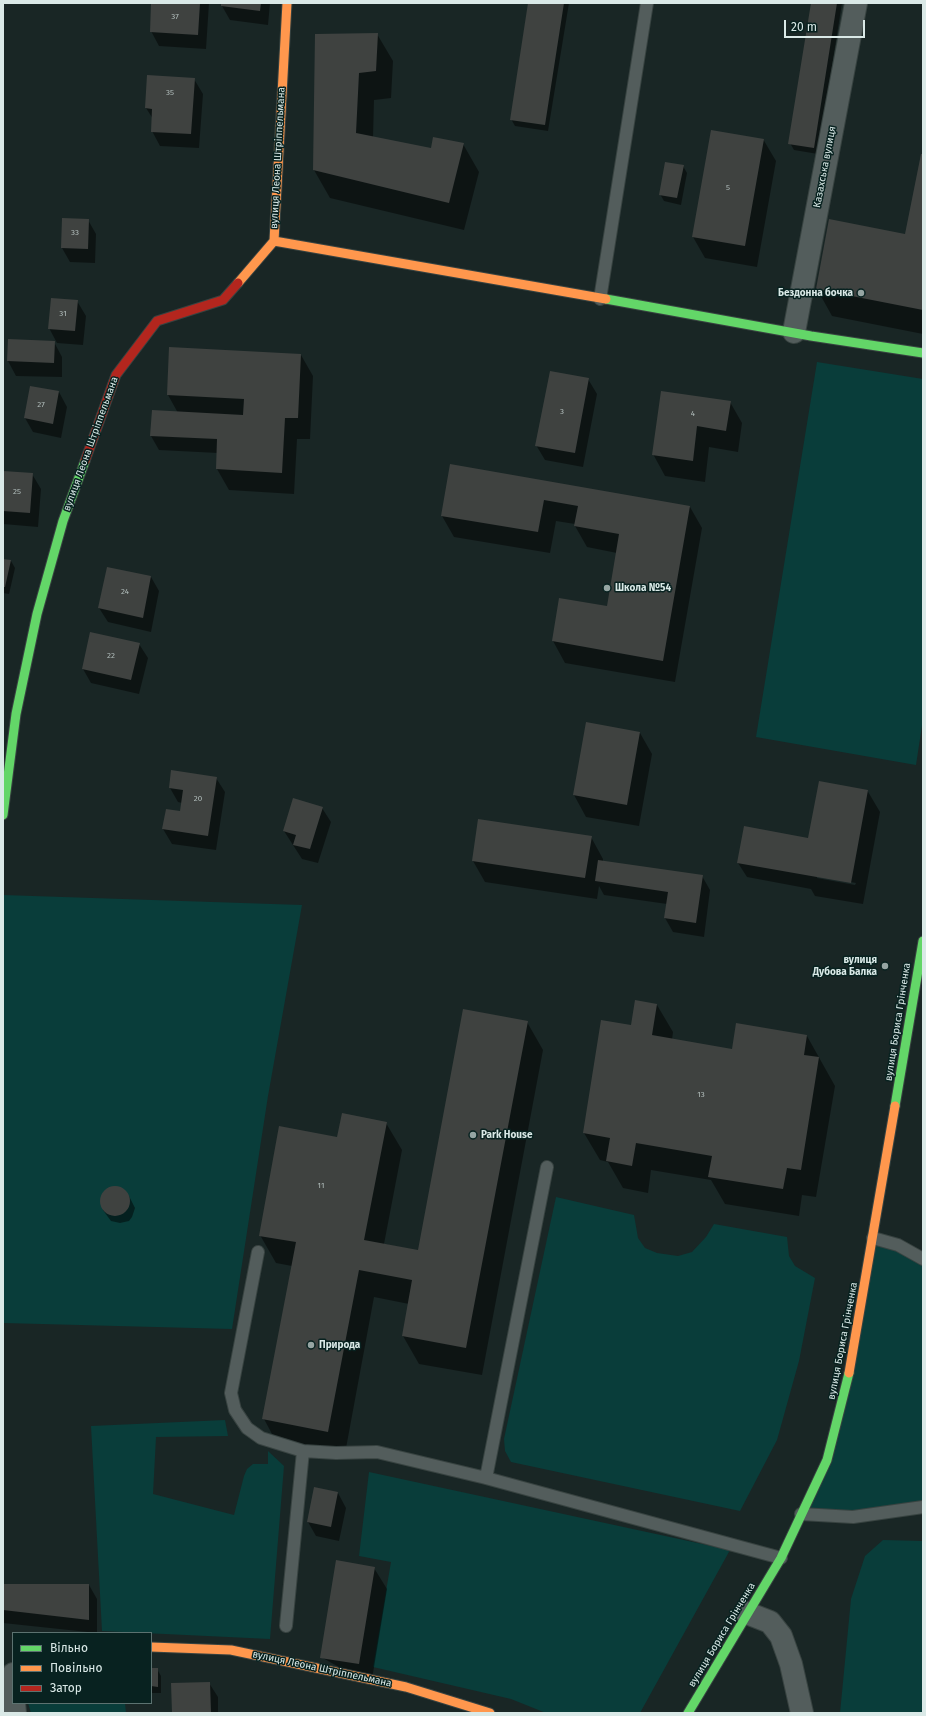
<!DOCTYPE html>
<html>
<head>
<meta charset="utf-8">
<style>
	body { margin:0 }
	#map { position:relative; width:926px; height:1716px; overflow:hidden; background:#192625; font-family:"Fira Sans",sans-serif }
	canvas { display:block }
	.frame { position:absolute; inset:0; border:4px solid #dae9e7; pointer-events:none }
	.legend { position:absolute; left:12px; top:1632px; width:140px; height:72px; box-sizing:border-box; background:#082220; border:1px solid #5c7270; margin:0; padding:5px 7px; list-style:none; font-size:12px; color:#dae9e7 }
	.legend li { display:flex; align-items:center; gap:8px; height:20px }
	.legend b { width:20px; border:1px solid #5c7270 }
	.scale { position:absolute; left:784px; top:20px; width:81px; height:18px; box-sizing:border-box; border:2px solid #dae9e7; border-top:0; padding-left:5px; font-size:12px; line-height:14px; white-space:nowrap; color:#dae9e7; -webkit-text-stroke:3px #082220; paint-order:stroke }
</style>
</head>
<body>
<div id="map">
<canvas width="926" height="1716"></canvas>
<div class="frame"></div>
<ul class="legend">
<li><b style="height:5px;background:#63d668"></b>Вільно</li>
<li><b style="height:5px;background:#ff974d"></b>Повільно</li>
<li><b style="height:5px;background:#b3261e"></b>Затор</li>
</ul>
<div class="scale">20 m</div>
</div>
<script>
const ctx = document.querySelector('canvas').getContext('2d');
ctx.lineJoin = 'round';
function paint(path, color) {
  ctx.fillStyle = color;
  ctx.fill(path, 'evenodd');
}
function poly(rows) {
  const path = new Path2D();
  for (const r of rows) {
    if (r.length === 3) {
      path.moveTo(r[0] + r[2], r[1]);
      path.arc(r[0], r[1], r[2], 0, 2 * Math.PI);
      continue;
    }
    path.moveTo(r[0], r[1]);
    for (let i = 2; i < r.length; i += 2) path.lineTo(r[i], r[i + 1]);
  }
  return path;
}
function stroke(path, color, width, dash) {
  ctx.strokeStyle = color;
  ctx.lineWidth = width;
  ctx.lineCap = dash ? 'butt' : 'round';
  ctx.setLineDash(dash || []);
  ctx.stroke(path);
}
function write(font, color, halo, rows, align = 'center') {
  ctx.font = font + ' "Fira Sans",sans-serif';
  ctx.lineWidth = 3;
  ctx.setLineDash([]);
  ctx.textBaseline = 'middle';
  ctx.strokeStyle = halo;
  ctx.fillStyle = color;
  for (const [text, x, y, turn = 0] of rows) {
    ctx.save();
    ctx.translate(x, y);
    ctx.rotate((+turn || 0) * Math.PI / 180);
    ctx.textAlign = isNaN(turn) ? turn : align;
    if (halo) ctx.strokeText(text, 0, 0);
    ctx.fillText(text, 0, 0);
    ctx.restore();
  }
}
paint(poly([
	[817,362,923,379,923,719,916,765,756,737],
	[3,895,302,905,268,1096,232,1329,3,1323],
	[556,1197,634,1215,638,1238,645,1248,657,1253,678,1256,692,1252,706,1237,714,1224,787,1237,789,1256,795,1266,815,1278,799,1361,777,1440,740,1511,511,1462,505,1451,504,1439],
	[873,1238,923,1259,923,1507,918,1508,801,1514,827,1460],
	[225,1420,228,1436,156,1437,153,1494,234,1515,244,1476,247,1469,253,1464,268,1464,268,1451,284,1466,270,1639,102,1631,91,1426],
	[369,1472,730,1550,640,1713,546,1713,511,1699,373,1667,391,1562,359,1556],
	[883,1540,923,1541,923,1713,840,1713,851,1599,865,1556],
	[28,1703,125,1703,126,1713,31,1713]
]), '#093d3a');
paint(poly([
	[152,3,209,3,206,49,159,46,151,31],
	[222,3,270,3,268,25,230,20,222,6],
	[529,3,569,3,548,131,515,126,511,119],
	[812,3,842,3,818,154,794,150,790,143],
	[377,34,393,61,391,98,374,100,373,138,432,149,463,144,479,172,464,230,330,198,314,170],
	[194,79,203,94,199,148,160,146,152,131,153,119,146,108],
	[763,139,776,161,757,267,705,258,693,237],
	[923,155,923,334,832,316,817,289,906,235],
	[683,166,687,173,681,205,664,201,660,194],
	[88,220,96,234,95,263,70,262,62,248],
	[77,301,86,316,83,345,57,343,49,328],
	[9,340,54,342,62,357,62,377,16,376,8,361],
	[301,355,313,376,310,439,297,439,294,494,229,490,217,469,218,453,159,450,151,436,178,413,168,395],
	[588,379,597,394,583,467,545,460,536,445],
	[59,392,67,407,61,438,33,432,25,418],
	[730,402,742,423,738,452,709,447,705,482,665,476,653,454],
	[451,465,690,507,702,528,675,682,565,663,553,641,560,599,608,607,617,553,587,547,575,526,575,524,556,521,550,553,454,537,442,516],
	[3,472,32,474,41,489,38,527,3,524],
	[3,560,11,561,15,568,9,594,3,593],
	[151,577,159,591,151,632,108,622,99,608],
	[139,644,148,658,139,694,91,683,83,669],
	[587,723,640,733,652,754,639,826,586,817,574,795],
	[216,778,225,792,216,850,172,844,163,829,166,810,181,812,182,803,178,802,170,788],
	[867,790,880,812,863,904,815,896,811,889,747,877,738,863,807,839],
	[817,876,856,883,855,885,817,878],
	[322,808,331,822,318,863,302,859,284,831],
	[591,837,603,859,603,862,702,876,710,890,704,937,673,932,665,918,667,904,604,895,599,886,597,899,485,882,473,861],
	[657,1005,673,1032,672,1040,733,1050,807,1036,835,1086,816,1197,802,1195,799,1216,725,1204,711,1180,651,1170,648,1193,623,1188,608,1162,600,1160,584,1133,632,1026],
	[527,1022,543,1050,482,1375,419,1364,403,1336,409,1304,374,1297,344,1459,279,1447,264,1419,292,1266,276,1263,260,1235,338,1138,386,1123,402,1150,384,1244,419,1251],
	[114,1187,123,1189,129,1196,135,1208,132,1217,129,1221,120,1223,111,1221,108,1217,103,1210,101,1200,105,1191],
	[338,1493,346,1508,339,1541,316,1536,308,1522],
	[374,1568,387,1589,371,1685,321,1657],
	[3,1585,89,1585,97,1599,97,1633,3,1623],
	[151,1669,157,1669,161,1676,161,1693,151,1693],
	[209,1683,218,1697,218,1713,173,1713]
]), '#0007');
paint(poly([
	[151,3,200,3,198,35,150,32],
	[221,3,261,3,260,11,221,6],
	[528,3,564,3,545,125,510,120],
	[811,3,837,3,814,148,788,144],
	[378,33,376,71,359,73,356,133,431,148,433,137,464,143,449,203,313,170,315,34],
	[147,75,195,78,191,134,151,132,152,109,145,108],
	[711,130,764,139,745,246,692,237],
	[921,154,923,154,923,310,816,289,829,219,905,234],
	[665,162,684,165,677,198,659,195],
	[62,218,89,219,88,249,61,248],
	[51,298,78,300,75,331,48,329],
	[8,339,55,341,54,363,7,361],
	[169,347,301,354,298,418,285,418,282,473,216,469,217,439,150,436,152,410,243,415,244,399,167,395],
	[550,371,589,378,575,453,535,446],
	[30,386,59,391,53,424,24,418],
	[661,391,731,401,726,431,697,426,693,461,652,455],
	[450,464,690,506,663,661,552,641,559,598,607,606,619,534,574,526,578,506,544,500,538,532,441,516],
	[3,471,33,473,30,513,3,511],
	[3,559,11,560,5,587,3,587],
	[107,567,151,576,143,618,98,608],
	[90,632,140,643,131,680,82,669],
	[586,722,640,732,627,805,573,795],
	[171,770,217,777,208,836,162,829,166,809,180,811,183,790,169,788],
	[819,781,868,790,851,883,737,863,744,826,808,838],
	[293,798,323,807,310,849,293,845,296,835,283,831],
	[478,819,592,836,585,878,472,861],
	[598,860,703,875,696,923,664,918,668,892,595,881],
	[635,1000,657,1004,652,1035,732,1049,736,1023,807,1035,804,1055,819,1057,801,1170,787,1168,783,1189,708,1177,712,1156,636,1143,632,1166,606,1161,610,1138,583,1133,601,1020,631,1025],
	[463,1009,528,1021,466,1348,402,1336,412,1280,359,1270,328,1432,262,1419,296,1242,259,1236,279,1126,337,1137,342,1113,387,1122,364,1240,418,1250],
	[115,1201,15],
	[314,1487,338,1492,331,1527,307,1522],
	[336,1560,375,1567,359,1664,320,1658],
	[3,1584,89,1584,89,1620,3,1610],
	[151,1668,158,1668,158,1687,151,1686],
	[210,1682,211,1713,172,1713,171,1683]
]), '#3f4240');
const lane = poly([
	[600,299,647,3],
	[873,1238,898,1245,923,1259],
	[258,1252,231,1393,235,1410,247,1428,261,1438,303,1451,336,1453,377,1452,486,1478,781,1558],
	[486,1478,547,1167],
	[801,1514,853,1517,923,1507],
	[286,1626,303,1451]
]);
const street = poly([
	[794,332,856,3],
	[747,1613,770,1622,781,1636,791,1664,802,1713],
	[13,1674,11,1679,13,1695],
	[14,1703,15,1713]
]);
const fast = poly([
	[606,299,811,336,923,353],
	[3,815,16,714,37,614,63,521,85,461],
	[895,1106,923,941],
	[688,1713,781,1558,827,1460,849,1373]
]);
const slow = poly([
	[274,241,606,299],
	[238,283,274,241,287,3],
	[849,1373,895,1106],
	[151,1647,231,1650,406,1687,490,1713]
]);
const jam = poly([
	[85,461,116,375,157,321,223,300,238,283]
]);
stroke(lane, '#384341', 14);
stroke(street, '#384341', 24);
stroke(fast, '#384341', 11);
stroke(slow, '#384341', 11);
stroke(jam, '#384341', 11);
stroke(lane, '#535d5c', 12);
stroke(street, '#535d5c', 22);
stroke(fast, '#63d668', 9);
stroke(slow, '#ff974d', 9);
stroke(jam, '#b3261e', 9);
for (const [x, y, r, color] of [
	[861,293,4,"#96a5a3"],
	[607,588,4,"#96a5a3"],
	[885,966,4,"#96a5a3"],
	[473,1135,4,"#96a5a3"],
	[311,1345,4,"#96a5a3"]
]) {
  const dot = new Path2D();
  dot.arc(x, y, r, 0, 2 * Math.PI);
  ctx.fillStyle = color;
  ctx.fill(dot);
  stroke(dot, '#082220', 1.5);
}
write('8px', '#b3bfbd', null, [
	["37",175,17],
	["35",170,93],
	["5",728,188],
	["33",75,233],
	["31",63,314],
	["27",41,405],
	["3",562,412],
	["4",693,414],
	["25",17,492],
	["24",125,592],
	["22",111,656],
	["20",198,799],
	["13",701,1095],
	["11",321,1186]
]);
write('10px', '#dae9e7', '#082220', [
	["вулиця Леона Штріппельмана",278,158,-87],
	["Казахська вулиця",825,167,-79],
	["вулиця Леона Штріппельмана",91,444,-70],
	["вулиця Бориса Грінченка",898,1022,-81],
	["вулиця Бориса Грінченка",843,1341,-79],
	["вулиця Бориса Грінченка",722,1635,-59],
	["вулиця Леона Штріппельмана",322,1669,12]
]);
write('bold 10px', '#dae9e7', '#082220', [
	["Бездонна бочка",853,293,"right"],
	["Школа №54",615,588],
	["вулиця",877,960,"right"],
	["Дубова Балка",877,972,"right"],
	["Park House",481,1135],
	["Природа",319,1345]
], 'left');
</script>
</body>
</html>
